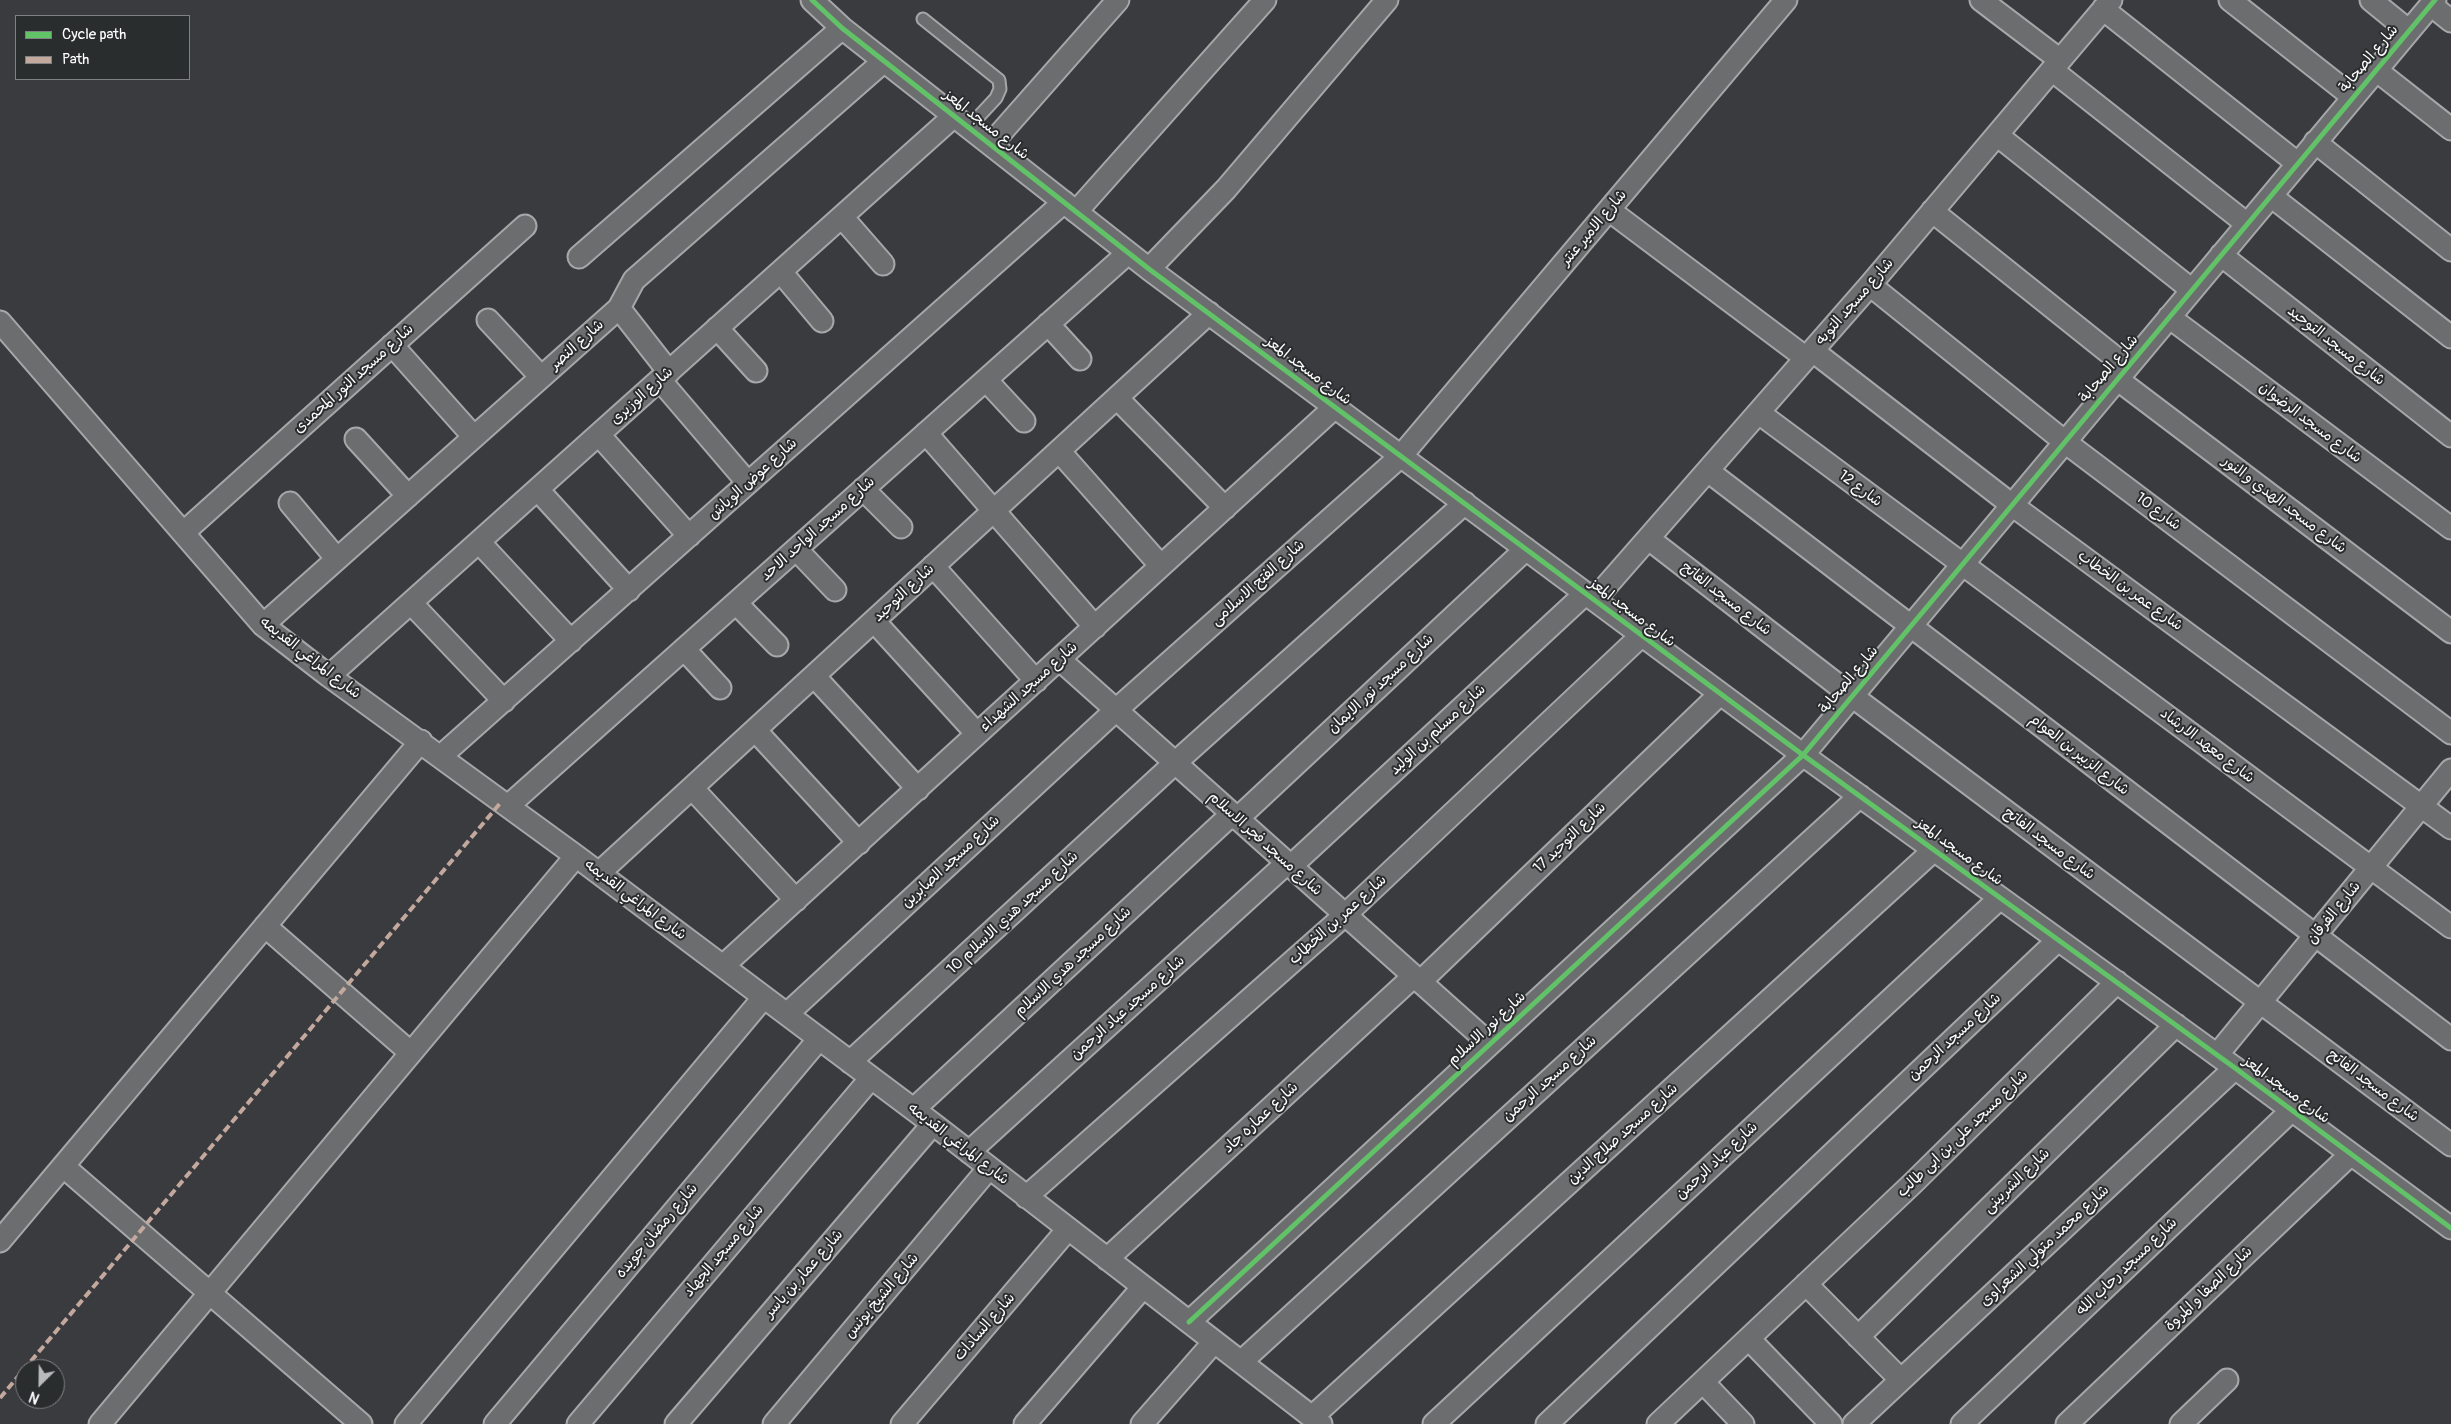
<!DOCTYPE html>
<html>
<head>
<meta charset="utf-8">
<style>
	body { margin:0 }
	#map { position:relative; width:2451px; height:1424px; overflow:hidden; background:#3a3b3f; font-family:Pangolin,sans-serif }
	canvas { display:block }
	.legend { position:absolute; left:15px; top:15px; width:175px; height:65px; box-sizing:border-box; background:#2a2d2e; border:1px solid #7f8182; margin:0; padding:6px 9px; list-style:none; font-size:15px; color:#fff }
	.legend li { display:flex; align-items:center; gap:10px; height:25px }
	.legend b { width:25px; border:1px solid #7f8182 }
	.north { position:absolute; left:15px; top:1359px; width:50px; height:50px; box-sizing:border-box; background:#2a2d2e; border:1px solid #7f8182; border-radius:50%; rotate:203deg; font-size:14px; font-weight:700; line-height:20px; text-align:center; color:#fff }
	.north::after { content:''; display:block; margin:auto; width:18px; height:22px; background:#bababc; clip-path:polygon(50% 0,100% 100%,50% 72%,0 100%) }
</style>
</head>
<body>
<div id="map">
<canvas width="2451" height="1424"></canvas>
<ul class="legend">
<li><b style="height:6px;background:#61c268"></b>Cycle path</li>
<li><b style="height:6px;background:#c3a89e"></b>Path</li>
</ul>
<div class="north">N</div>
</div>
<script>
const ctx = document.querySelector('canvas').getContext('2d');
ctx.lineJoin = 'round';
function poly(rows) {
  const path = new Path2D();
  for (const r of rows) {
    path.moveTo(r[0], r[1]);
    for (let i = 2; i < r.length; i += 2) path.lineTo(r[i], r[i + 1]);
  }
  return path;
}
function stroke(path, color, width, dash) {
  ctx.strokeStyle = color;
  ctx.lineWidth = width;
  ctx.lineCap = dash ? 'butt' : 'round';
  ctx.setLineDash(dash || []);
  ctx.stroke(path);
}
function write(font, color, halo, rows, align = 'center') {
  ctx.font = font + ' Pangolin,"Playpen Sans Arabic",sans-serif';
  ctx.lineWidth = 4;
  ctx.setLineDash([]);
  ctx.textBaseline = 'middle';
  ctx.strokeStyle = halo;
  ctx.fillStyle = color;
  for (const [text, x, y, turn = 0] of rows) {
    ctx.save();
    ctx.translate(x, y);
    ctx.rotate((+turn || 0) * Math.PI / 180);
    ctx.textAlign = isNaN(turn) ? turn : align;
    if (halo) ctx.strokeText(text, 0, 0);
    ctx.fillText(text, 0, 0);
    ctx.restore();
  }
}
const lane = poly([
	[923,19,999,80,1000,89,996,98,969,127]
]);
const street = poly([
	[812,0,842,28,1149,269,1803,755,2235,1068,2451,1228],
	[1981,0,2060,60],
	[2230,0,2353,97],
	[2371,0,2409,31],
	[2431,5,2451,21],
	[2103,9,2297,163],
	[2052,70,2247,224],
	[2376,70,2451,129],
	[1997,135,2192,290],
	[2315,142,2451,250],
	[991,144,1118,0],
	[2271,196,2451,337],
	[1609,210,1806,358],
	[1932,211,2127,367],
	[1076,212,1265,0],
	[842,217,883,264],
	[2221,255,2451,436],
	[579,257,842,28],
	[1149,269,1226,189,1387,0],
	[781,272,822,321],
	[1870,285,2065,442,2451,733],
	[619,308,669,372],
	[2169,317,2451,528],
	[488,320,541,377],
	[0,322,263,625,329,676,576,856,933,1124,1321,1424],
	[1048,324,1080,359],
	[717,328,756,371],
	[392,345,474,437],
	[1813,351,2012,505,2451,828],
	[2117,379,2451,632],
	[660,380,748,483],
	[986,380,1024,421],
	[1117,398,1225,508],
	[1759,413,2451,927],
	[926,433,1095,627],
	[599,435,689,536],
	[356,439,408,496],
	[1059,451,1161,566],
	[1708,471,2451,1039],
	[863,489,901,527],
	[538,490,629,590],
	[290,503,337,559],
	[183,533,525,226],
	[1649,539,1852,696,2451,1145],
	[479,542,571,641],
	[796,549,835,590],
	[933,566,1036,681],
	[1595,599,1870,285,2111,0],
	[411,603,504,701],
	[736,603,777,645],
	[874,621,977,734],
	[263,625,619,308,634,280,884,61],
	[684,649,720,688],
	[1059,659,1490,1044],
	[329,676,954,116],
	[814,676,918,789],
	[755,730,859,843],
	[441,756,1064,202],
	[692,788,796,900],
	[508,806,1128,253],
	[1237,819,1526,549],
	[1291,866,1586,593],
	[599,873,1209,313],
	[265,926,411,1053],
	[723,966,1335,407],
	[1420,982,1720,694],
	[787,1014,1116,710,1401,456,1786,0],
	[2217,1055,2451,770],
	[850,1062,1175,763,1465,503],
	[914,1109,1232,814],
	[969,1152,1287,863],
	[63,1166,361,1424],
	[1026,1197,1345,915,1642,635],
	[0,1241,421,741],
	[1107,1259,1414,976],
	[1806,1284,1901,1380],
	[1189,1322,1803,755,2435,0],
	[1858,1337,2176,1025],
	[1749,1339,1831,1424],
	[1241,1362,1860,796],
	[1703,1382,1743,1424],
	[1312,1417,1934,850],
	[100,1424,576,856],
	[406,1424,764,997],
	[495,1424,819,1039],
	[578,1424,871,1078],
	[676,1424,933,1124],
	[774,1424,989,1168],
	[902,1424,1068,1229],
	[1025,1424,1143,1287],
	[1142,1424,1214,1342],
	[1434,1424,2000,898],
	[1547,1424,2058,940],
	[1658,1424,1912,1184,2117,982],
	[1854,1424,2235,1068],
	[1962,1424,2292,1110],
	[2067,1424,2351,1154],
	[2181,1424,2227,1380]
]);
stroke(lane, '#a6a7a9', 15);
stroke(street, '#a6a7a9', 25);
stroke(lane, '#6c6d6e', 11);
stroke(street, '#6c6d6e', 21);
stroke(poly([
	[0,1398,502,801]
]), '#c3a89e', 4, [8, 4]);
stroke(poly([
	[812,0,842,28,1149,269,1803,755,2235,1068,2451,1228],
	[1189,1322,1803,755,2435,0]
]), '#61c268', 5);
write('15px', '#fff', '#2a2d2e', [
	["شارع الصحابة",2369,59,-50],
	["شارع مسجد المعز",986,125,38],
	["شارع الامير عنتر",1594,228,-50],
	["شارع مسجد التوبه",1855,302,-49],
	["شارع النصر",577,345,-42],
	["شارع مسجد التوحيد",2336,346,38],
	["شارع الصحابة",2109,369,-50],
	["شارع مسجد المعز",1308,371,37],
	["شارع مسجد النور المحمدى",354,379,-42],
	["شارع الوزيرى",642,396,-42],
	["شارع مسجد الرضوان",2310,423,37],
	["شارع عوض الوياش",753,479,-42],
	["شارع 12",1860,489,37],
	["شارع مسجد الهدي و النور",2284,505,37],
	["شارع 10",2158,512,37],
	["شارع مسجد الواحد الاحد",818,529,-42],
	["شارع الفتح الاسلامى",1258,583,-42],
	["شارع عمر بن الخطاب",2130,591,36],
	["شارع التوحيد",904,593,-43],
	["شارع مسجد الفاتح",1726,599,38],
	["شارع مسجد المعز",1632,613,37],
	["شارع المراغي القديمه",310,658,38],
	["شارع الصحابة",1849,680,-50],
	["شارع مسجد نور الايمان",1381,684,-43],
	["شارع مسجد الشهداء",1029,687,-42],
	["شارع مسلم بن الوليد",1438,730,-43],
	["شارع معهد الارشاد",2207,746,37],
	["شارع الزبير بن العوام",2079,755,38],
	["شارع التوحيد 17",1570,838,-44],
	["شارع مسجد فجر الاسلام",1265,844,42],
	["شارع مسجد الفاتح",2049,844,37],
	["شارع مسجد المعز",1959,852,36],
	["شارع مسجد الصابرين",951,862,-43],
	["شارع المراغي القديمه",635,900,37],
	["شارع مسجد هدي الاسلام 10",1013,913,-43],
	["شارع الفرقان",2334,913,-51],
	["شارع عمر بن الخطاب",1338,920,-42],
	["شارع مسجد هدي الاسلام",1073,962,-43],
	["شارع مسجد عباد الرحمن",1128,1008,-42],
	["شارع نور الاسلام",1487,1029,-43],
	["شارع مسجد الرحمن",1955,1037,-43],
	["شارع مسجد الرحمن",1550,1079,-42],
	["شارع مسجد الفاتح",2373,1086,37],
	["شارع مسجد المعز",2286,1090,36],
	["شارع عماره جاد",1261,1118,-43],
	["شارع مسجد صلاح الدين",1623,1134,-42],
	["شارع مسجد على بن ابى طالب",1963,1134,-44],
	["شارع المراغي القديمه",958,1144,38],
	["شارع عباد الرحمن",1717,1161,-43],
	["شارع الشربينى",2017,1181,-44],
	["شارع رمضان جويده",657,1231,-50],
	["شارع محمد متولي الشعراوى",2045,1246,-43],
	["شارع مسجد الجهاد",724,1251,-50],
	["شارع مسجد رحاب الله",2127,1267,-44],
	["شارع عمار بن ياسر",804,1274,-49],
	["شارع الصفا و المروة",2209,1289,-44],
	["شارع الشيخ يونس",882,1296,-50],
	["شارع السادات",985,1327,-49]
]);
</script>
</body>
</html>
